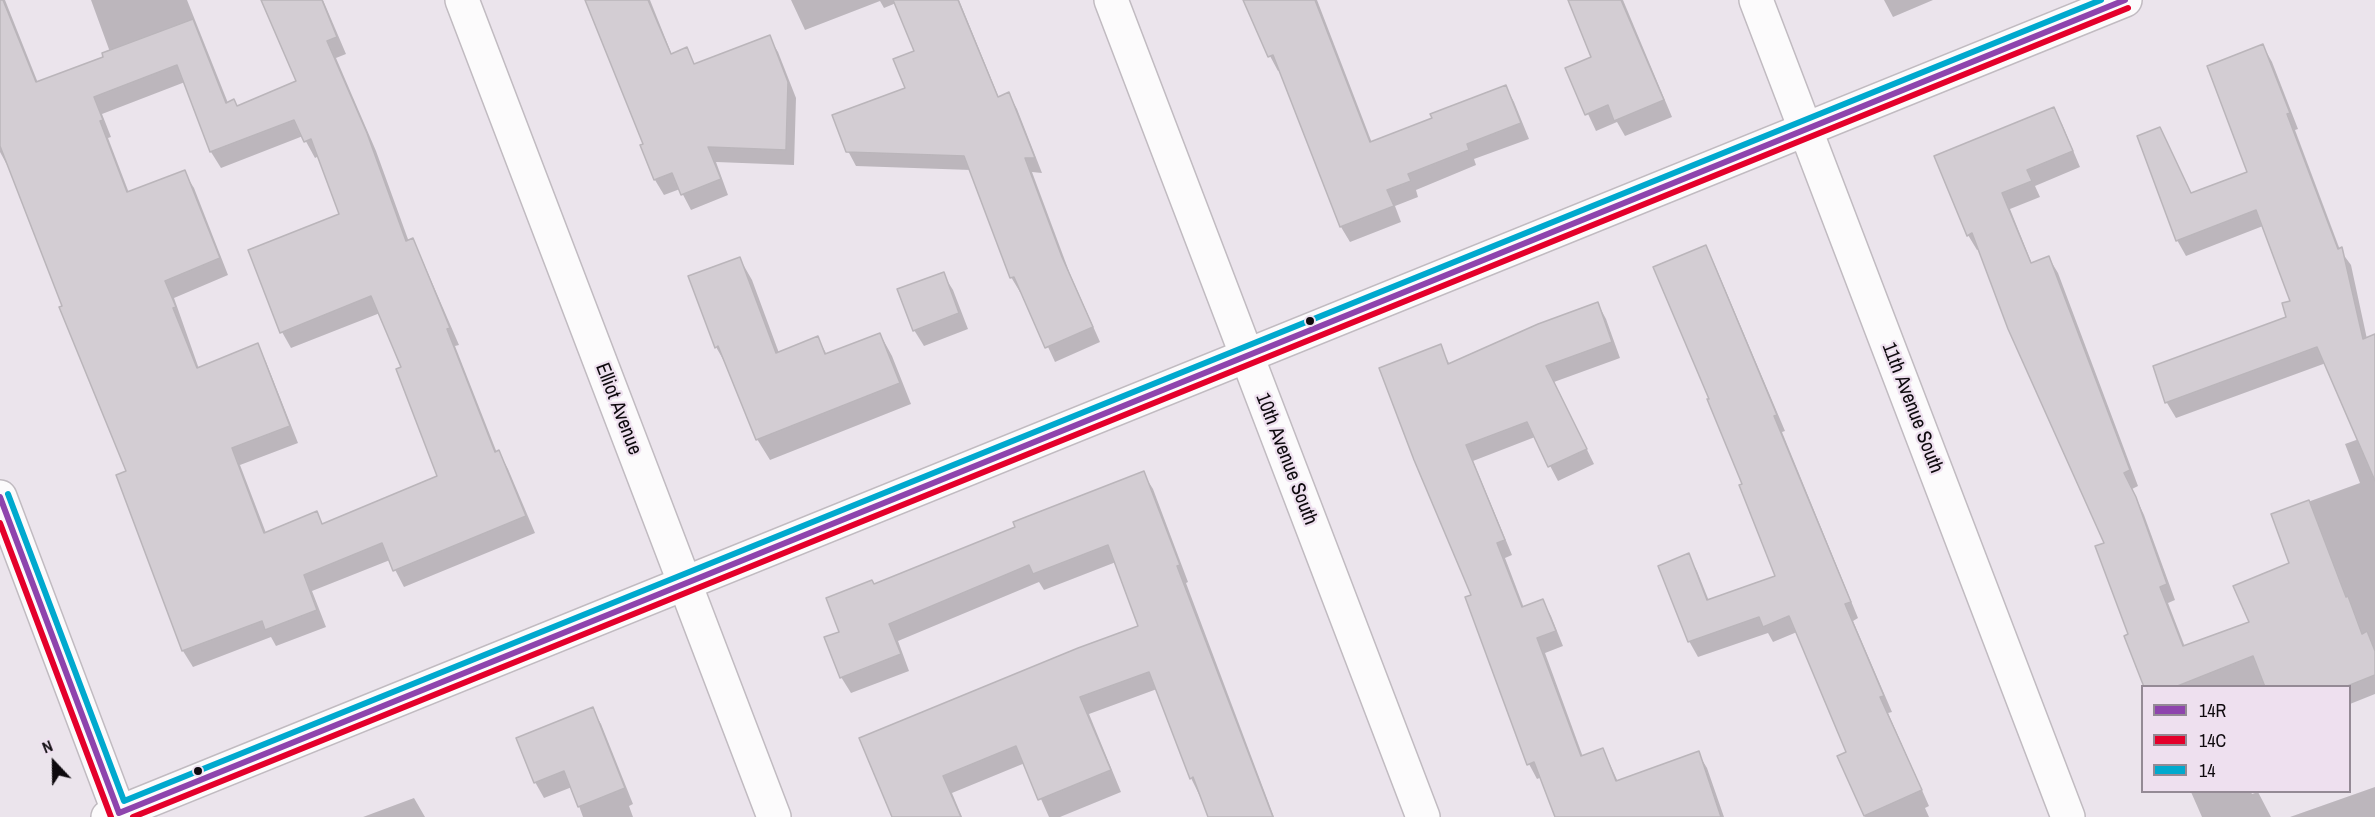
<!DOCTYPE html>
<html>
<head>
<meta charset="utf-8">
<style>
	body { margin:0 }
	#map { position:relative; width:2375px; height:817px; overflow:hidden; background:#ebe4ec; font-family:"Archivo Narrow",sans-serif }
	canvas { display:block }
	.legend { position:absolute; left:2141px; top:685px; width:210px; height:108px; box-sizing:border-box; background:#eee0ef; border:2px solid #948a95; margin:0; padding:8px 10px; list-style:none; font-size:18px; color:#0e0a0e }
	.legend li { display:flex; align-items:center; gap:12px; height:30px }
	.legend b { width:30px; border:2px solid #948a95 }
	.north { position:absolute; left:24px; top:733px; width:60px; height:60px; -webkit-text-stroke:4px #eee0ef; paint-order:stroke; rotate:338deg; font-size:16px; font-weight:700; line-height:24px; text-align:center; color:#0e0a0e }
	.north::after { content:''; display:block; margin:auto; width:21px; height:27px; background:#0e0a0e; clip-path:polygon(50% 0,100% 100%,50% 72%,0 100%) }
</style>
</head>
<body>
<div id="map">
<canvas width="2375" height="817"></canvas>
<ul class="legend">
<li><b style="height:8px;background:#8e44ad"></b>14R</li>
<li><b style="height:8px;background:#e4002b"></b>14C</li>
<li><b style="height:8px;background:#00a9ce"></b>14</li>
</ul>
<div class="north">N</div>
</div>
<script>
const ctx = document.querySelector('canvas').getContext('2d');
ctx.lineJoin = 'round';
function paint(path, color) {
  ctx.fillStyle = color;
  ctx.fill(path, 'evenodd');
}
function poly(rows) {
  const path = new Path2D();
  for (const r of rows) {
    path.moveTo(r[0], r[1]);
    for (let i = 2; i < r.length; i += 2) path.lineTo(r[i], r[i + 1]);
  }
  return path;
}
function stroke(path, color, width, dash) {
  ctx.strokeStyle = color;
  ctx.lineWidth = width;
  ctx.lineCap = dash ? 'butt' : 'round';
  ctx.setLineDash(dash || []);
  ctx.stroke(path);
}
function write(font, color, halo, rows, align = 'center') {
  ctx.font = font + ' "Archivo Narrow",sans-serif';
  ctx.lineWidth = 4.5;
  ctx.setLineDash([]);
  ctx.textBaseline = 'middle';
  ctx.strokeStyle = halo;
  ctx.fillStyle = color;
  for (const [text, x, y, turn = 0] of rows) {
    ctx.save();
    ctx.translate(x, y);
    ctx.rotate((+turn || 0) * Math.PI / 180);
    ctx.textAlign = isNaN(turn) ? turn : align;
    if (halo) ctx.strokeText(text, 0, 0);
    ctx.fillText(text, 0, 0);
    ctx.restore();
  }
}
paint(poly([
	[0,0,5,0,38,83,105,58,110,52,91,0,187,0,228,103,237,107,298,81,263,0,323,0,346,54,336,58,376,151,409,242,412,240,421,257,459,345,455,346,497,453,499,452,508,469,535,533,404,587,390,560,312,591,326,627,276,646,271,637,193,667,183,651,118,476,128,472,12,174,0,152],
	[185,82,211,152,221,168,303,136,315,158,319,156,341,215,282,332,291,348,380,313,403,368,439,477,323,525,317,513,266,533,240,465,298,443,266,362,257,345,199,369,174,298,228,275,194,188,184,172,129,193,108,138,111,137,102,114],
	[587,0,650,0,672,55,686,49,695,65,769,37,778,52,796,98,794,165,716,162,728,195,691,210,680,189,664,195,655,180,642,146,645,145],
	[791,0,959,0,999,98,1009,94,1017,109,1042,173,1032,172,1070,274,1100,342,1055,362,1022,291,1020,292,1011,277,971,170,856,166,848,151,907,89,916,52,896,3,884,8,880,1,805,30],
	[1245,0,1317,0,1372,143,1434,119,1506,87,1514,102,1529,139,1474,159,1476,165,1416,190,1418,197,1395,206,1401,222,1350,242,1341,227,1281,70,1278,71,1270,56],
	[1569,0,1623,0,1672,117,1625,136,1617,122,1596,131,1567,69,1593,57],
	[1884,0,1933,0,1893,17],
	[2263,46,2272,62,2298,129,2295,130,2340,250,2351,265,2367,339,2375,340,2375,694,2350,704,2350,686,2145,686,2106,543,1980,249,1977,250,1968,235,2053,109,2062,124,2080,167,2035,186,2040,197,2010,209,2032,264,2049,258,2058,273,2138,486,2132,489,2144,515,2175,600,2168,603,2185,647,2251,623,2291,564,2272,515,2360,483,2345,444,2359,439,2326,363,2176,418,2167,403,2155,367,2288,318,2292,302,2263,226,2186,256,2177,240,2160,128,2192,195,2249,173],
	[1705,247,1714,263,1785,431,1782,432,1858,618,1853,621,1892,712,1888,713,1929,806,1925,808,1929,817,1865,817,1839,756,1848,752,1797,632,1773,642,1768,633,1698,657,1689,641,1688,555,1697,571,1709,601,1777,577,1711,399],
	[740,259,752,280,779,353,818,338,827,355,880,334,892,356,911,404,770,460,757,439,728,368,716,347],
	[943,274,953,290,968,329,924,346,914,330],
	[1598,304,1606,319,1620,358,1554,382,1594,464,1558,481,1535,437,1473,461,1512,555,1505,558,1524,608,1543,601,1551,616,1563,646,1545,653,1583,757,1603,749,1618,782,1698,753,1707,768,1724,817,1557,817,1542,777,1537,779,1529,764,1473,596,1440,346,1450,365],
	[1143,473,1153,489,1188,582,1186,583,1274,817,1210,817,1191,778,1157,689,1089,714,1121,792,1060,817,1049,817,1025,763,952,793,962,817,893,817,861,739,1140,626,1116,562,1044,590,1039,582,898,641,909,671,851,693,841,677,841,633,874,586,1017,528],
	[592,709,601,724,633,804,629,806,633,817,583,817,572,787,544,798,535,782],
	[2375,787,2375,817,2290,817],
	[2191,792,2251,792,2252,794,2258,792,2271,817,2202,817],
	[414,798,425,817,363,817]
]), '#0003');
const building = poly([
	[0,0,3,0,36,82,103,57,102,53,193,19,226,103,234,99,237,106,296,81,261,0,322,0,337,37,327,41,367,133,406,241,413,238,450,328,447,329,495,452,499,450,526,516,393,571,382,543,304,575,317,610,265,630,262,621,182,651,116,475,126,471,59,307,62,306,0,146,0,0],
	[177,65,210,152,294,120,304,142,311,139,339,214,248,250,280,333,371,296,401,367,396,369,437,476,322,524,317,511,264,533,232,448,290,426,258,343,197,368,173,308,176,307,165,281,220,258,185,170,127,192,100,121,103,120,94,97,177,65],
	[585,0,648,0,671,54,687,47,694,64,770,35,788,82,786,150,708,147,721,179,681,195,672,173,654,180,640,145,643,144,585,0],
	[893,0,958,0,998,97,1009,92,1035,158,1025,158,1062,257,1093,327,1045,348,1014,277,1010,278,964,156,846,152,832,115,905,88,893,59,914,51,893,0],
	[1243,0,1315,0,1370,142,1432,118,1430,114,1506,85,1521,123,1467,144,1469,150,1408,174,1411,181,1387,190,1394,206,1340,227,1273,55,1268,57,1243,0],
	[1568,0,1621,0,1664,100,1614,121,1608,105,1585,115,1565,68,1591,57,1568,0],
	[2263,44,2290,113,2287,114,2338,249,2342,247,2363,339,2375,334,2375,481,2317,347,2165,403,2153,366,2286,317,2282,303,2290,301,2256,210,2176,241,2137,136,2160,127,2191,193,2247,172,2207,66,2263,44],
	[2054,107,2073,151,2027,170,2032,181,2002,193,2031,263,2049,256,2130,470,2124,473,2136,497,2167,584,2160,587,2183,646,2249,622,2233,586,2289,563,2271,514,2309,500,2346,597,2348,596,2362,634,2367,631,2375,651,2375,675,2345,687,2265,687,2253,656,2175,687,2144,687,2124,636,2128,634,2095,546,2104,543,2008,329,1972,233,1967,236,1934,156,2054,107],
	[1706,245,1777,415,1774,416,1851,602,1845,604,1884,696,1880,697,1922,790,1864,816,1837,756,1846,752,1789,616,1763,627,1759,617,1688,642,1658,566,1689,553,1707,600,1775,576,1739,485,1742,484,1707,399,1709,399,1653,267,1706,245],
	[740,257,776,353,818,336,825,354,880,333,900,383,756,440,718,346,715,348,688,276,740,257],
	[944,272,959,313,913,331,897,289,944,272],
	[1598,302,1612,342,1546,366,1587,449,1548,467,1527,422,1466,445,1505,540,1497,543,1522,607,1543,599,1556,631,1537,638,1581,756,1603,748,1616,781,1699,751,1721,817,1555,817,1534,762,1527,765,1465,597,1471,595,1414,460,1379,368,1441,344,1448,364,1538,324,1598,302],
	[1144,471,1180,565,1177,566,1273,817,1208,817,1193,777,1190,779,1149,672,1080,697,1111,770,1038,800,1016,746,943,776,961,817,892,817,859,738,1078,648,1138,626,1108,545,1033,574,1029,565,889,624,901,654,840,678,824,637,839,632,826,598,872,580,874,584,1015,527,1013,522,1144,471],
	[593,707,625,788,578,807,564,771,534,783,516,738,593,707]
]);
paint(building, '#d3cdd3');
stroke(building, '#bab5ba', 1.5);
const minor = poly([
	[462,0,774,817],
	[1111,0,1423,817],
	[1756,0,2068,817]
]);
const tertiary = poly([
	[0,497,119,813],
	[108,817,2125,0]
]);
stroke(minor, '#c1bbc1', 36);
stroke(tertiary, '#c1bbc1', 36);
stroke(minor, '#fcfbfc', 33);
stroke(tertiary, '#fcfbfc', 33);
stroke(poly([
	[0,497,119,813],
	[119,813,2125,0]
]), '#8e44ad', 6);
stroke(poly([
	[0,523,111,817],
	[133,817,2128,8]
]), '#e4002b', 6);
stroke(poly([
	[8,494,124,801,2101,0]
]), '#00a9ce', 6);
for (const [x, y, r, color] of [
	[1310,321,5,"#0e0a0e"],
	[198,771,5,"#0e0a0e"]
]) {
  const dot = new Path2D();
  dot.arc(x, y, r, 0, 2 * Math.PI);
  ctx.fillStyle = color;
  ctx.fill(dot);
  stroke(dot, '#eee0ef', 2);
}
write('20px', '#0e0a0e', '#eee0ef', [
	["11th Avenue South",1912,408,69],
	["Elliot Avenue",618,409,69],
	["10th Avenue South",1286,459,69]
]);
</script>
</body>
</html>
